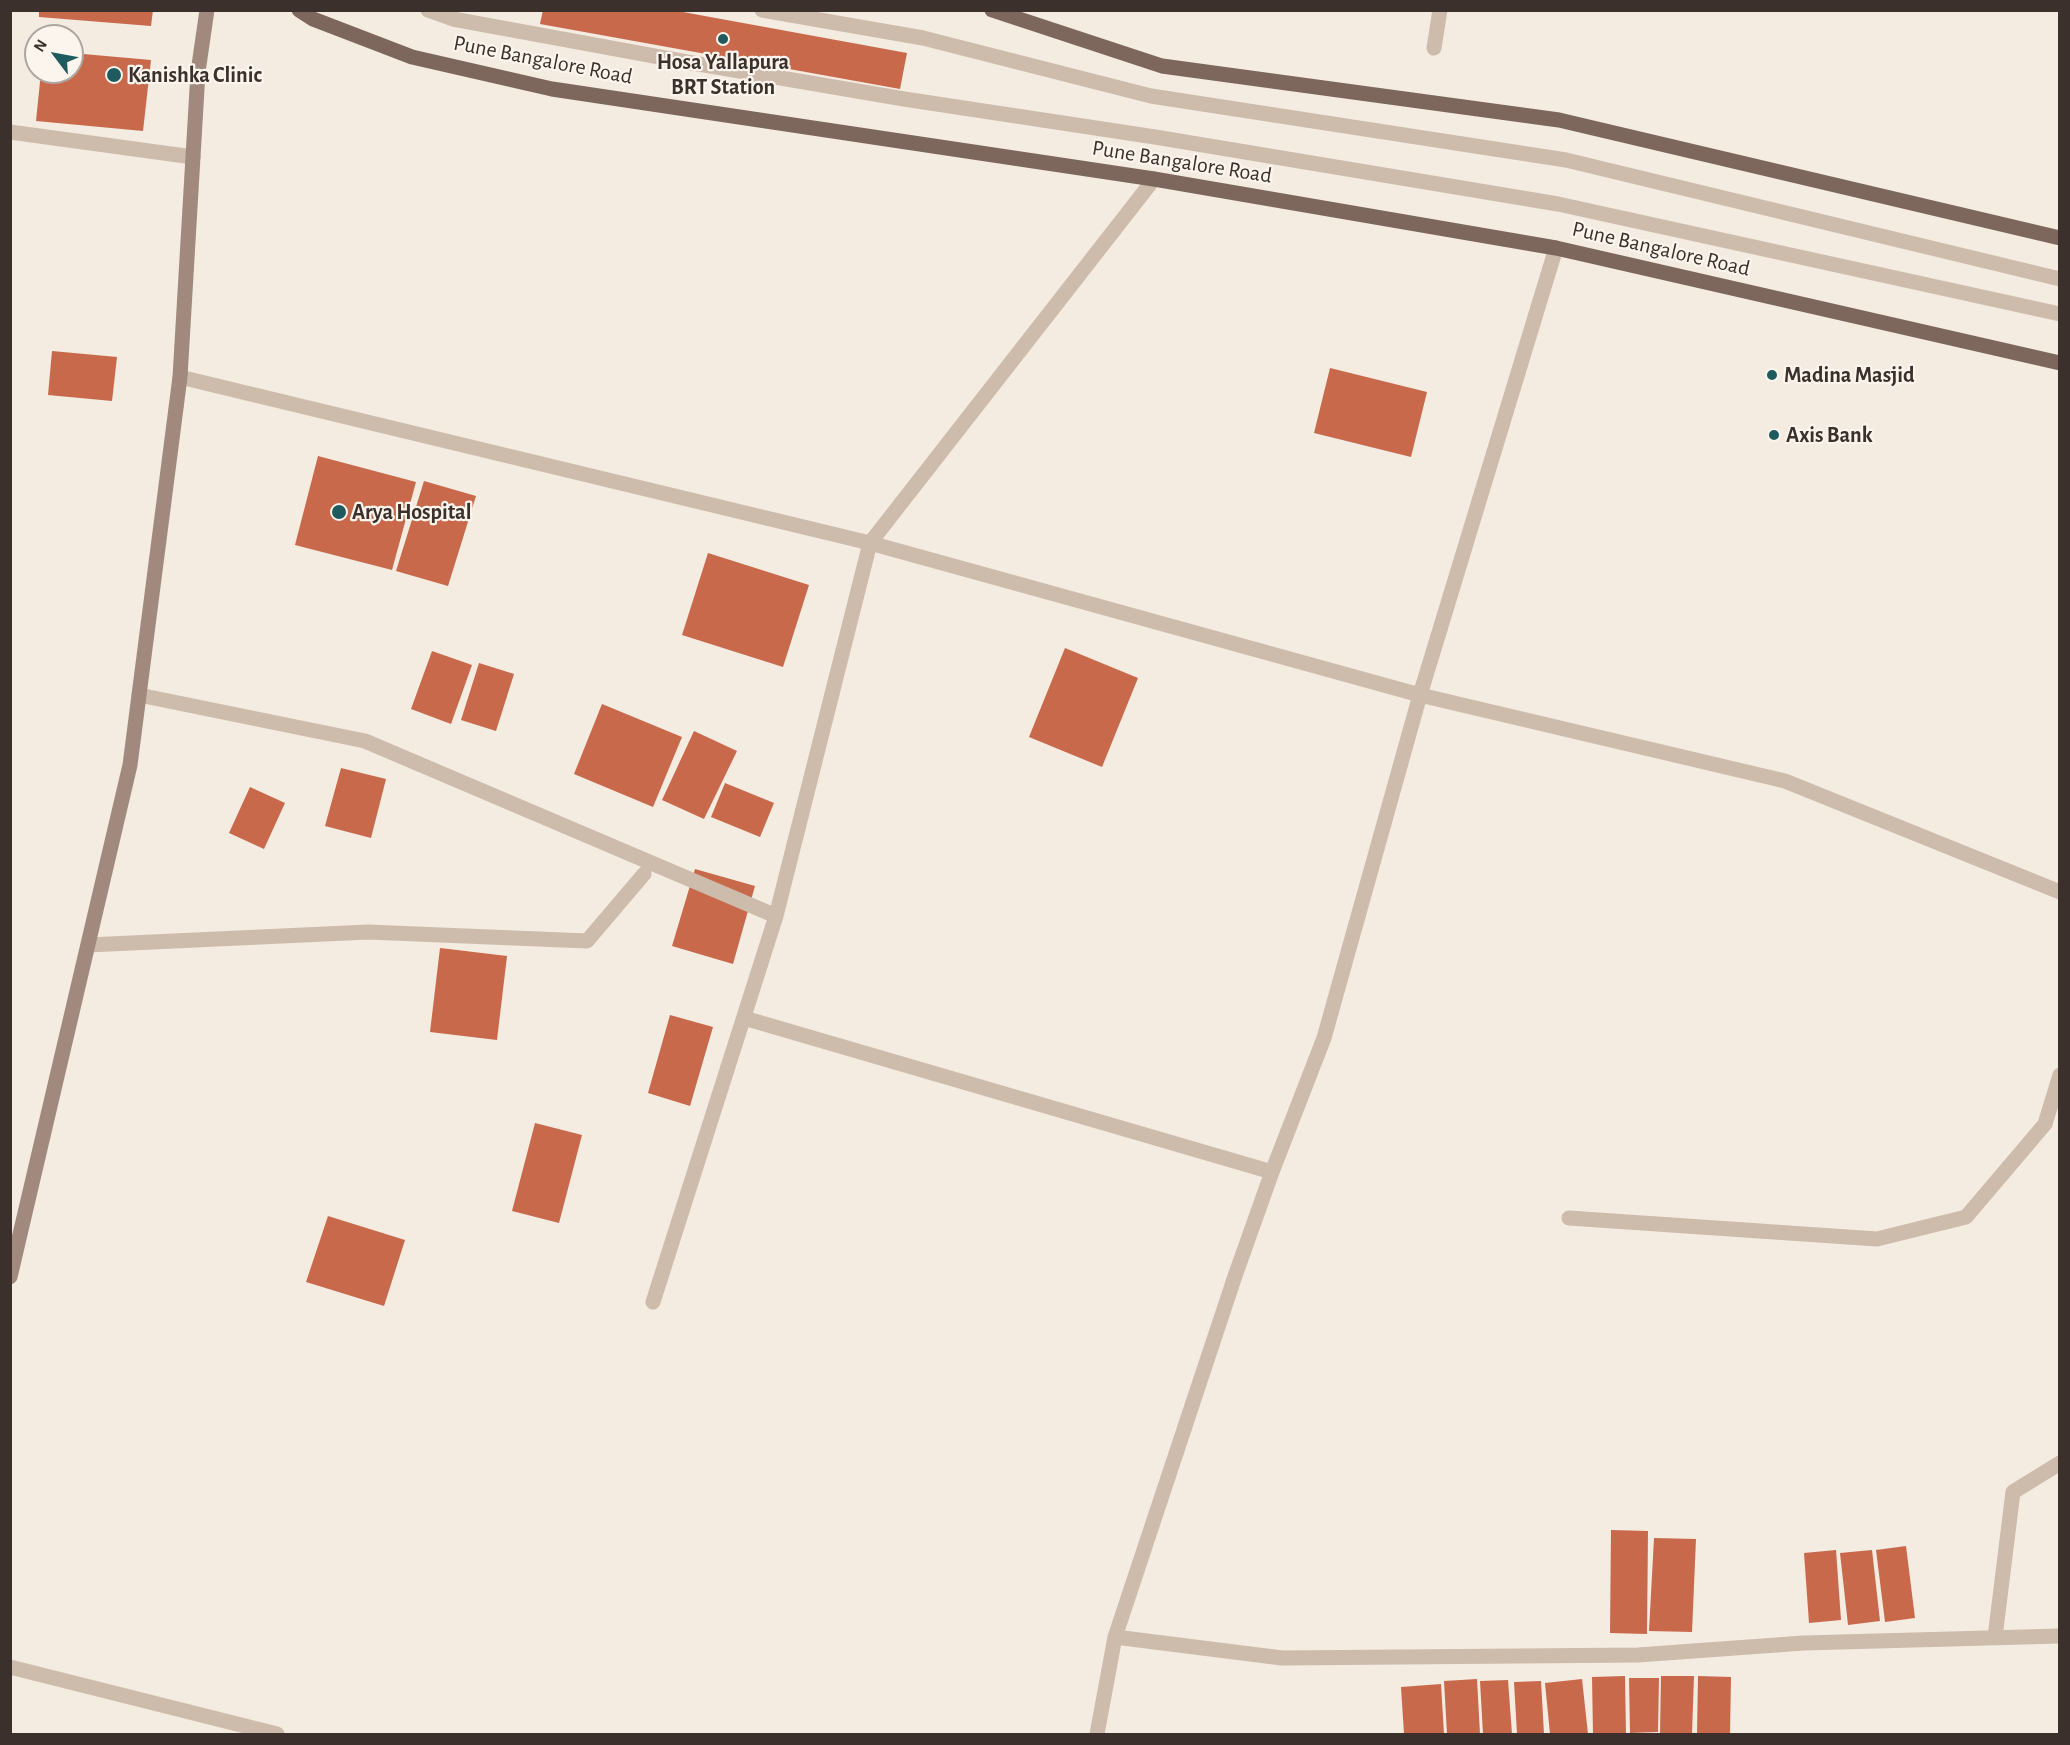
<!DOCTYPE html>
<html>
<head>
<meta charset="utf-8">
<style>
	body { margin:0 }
	#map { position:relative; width:2070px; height:1745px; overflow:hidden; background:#f4ebe1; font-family:"Alegreya Sans",sans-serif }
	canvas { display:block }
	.frame { position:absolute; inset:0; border:12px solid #3b302b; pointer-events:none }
	.north { position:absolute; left:24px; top:24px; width:60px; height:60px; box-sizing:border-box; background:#fbf5ee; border:2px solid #aea6a0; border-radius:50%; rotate:302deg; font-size:16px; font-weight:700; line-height:24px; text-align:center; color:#3b302b }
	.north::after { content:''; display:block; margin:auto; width:21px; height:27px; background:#1f5a5e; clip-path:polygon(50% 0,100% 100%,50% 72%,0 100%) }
</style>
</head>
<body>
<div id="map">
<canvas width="2070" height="1745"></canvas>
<div class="frame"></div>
<div class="north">N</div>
</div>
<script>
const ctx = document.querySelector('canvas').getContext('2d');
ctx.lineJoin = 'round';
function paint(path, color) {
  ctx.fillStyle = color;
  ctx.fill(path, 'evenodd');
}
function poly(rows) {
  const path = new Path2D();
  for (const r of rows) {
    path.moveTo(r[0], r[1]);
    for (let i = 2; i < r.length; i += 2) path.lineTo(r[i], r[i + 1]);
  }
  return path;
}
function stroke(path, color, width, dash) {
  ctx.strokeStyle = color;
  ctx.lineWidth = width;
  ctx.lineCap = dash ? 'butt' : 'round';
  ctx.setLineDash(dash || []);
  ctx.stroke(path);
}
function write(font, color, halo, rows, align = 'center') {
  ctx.font = font + ' "Alegreya Sans",sans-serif';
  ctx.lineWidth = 4.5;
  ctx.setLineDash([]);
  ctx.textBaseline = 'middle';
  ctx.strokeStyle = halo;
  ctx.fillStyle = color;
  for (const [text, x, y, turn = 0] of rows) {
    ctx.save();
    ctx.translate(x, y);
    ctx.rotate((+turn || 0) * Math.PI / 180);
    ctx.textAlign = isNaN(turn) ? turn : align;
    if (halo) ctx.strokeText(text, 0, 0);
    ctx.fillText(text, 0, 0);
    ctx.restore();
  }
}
paint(poly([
	[39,10,153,10,151,26,39,17],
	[543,10,672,10,907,53,900,89,540,24],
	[72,53,151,60,143,131,36,121,41,72,72,72],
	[52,351,117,357,112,401,48,395],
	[1330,368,1427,392,1411,457,1314,433],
	[318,456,416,482,392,570,295,545],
	[424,481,476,496,448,586,396,571],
	[708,553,809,585,783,667,682,635],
	[1065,648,1138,678,1102,767,1029,737],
	[432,651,472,665,451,724,411,709],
	[479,663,514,674,496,731,461,720],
	[602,704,682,737,653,807,574,774],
	[694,731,737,751,704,819,662,800],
	[341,768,386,779,371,838,325,826],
	[725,783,774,803,760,837,711,817],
	[250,787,285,803,264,849,229,833],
	[695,869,755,886,733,964,672,946],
	[440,948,507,956,497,1040,430,1032],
	[670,1015,713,1027,690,1106,648,1093],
	[535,1123,582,1135,559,1223,512,1211],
	[328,1216,405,1240,384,1306,306,1282],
	[1611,1530,1648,1531,1647,1634,1610,1633],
	[1654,1538,1696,1539,1692,1632,1649,1631],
	[1906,1546,1915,1618,1885,1622,1876,1550],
	[1836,1550,1841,1620,1809,1623,1804,1553],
	[1872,1550,1880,1621,1848,1625,1840,1553],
	[1625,1676,1626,1733,1593,1734,1592,1677],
	[1661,1676,1694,1676,1692,1734,1660,1734],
	[1698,1676,1731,1677,1730,1734,1697,1734],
	[1629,1678,1659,1678,1658,1732,1630,1733],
	[1477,1679,1480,1734,1447,1734,1444,1681],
	[1582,1679,1588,1734,1550,1734,1545,1683],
	[1508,1680,1512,1734,1483,1734,1480,1681],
	[1541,1681,1544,1734,1517,1734,1514,1682],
	[1441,1684,1444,1734,1404,1734,1401,1687]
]), '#c8694b');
stroke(poly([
	[428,10,453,19,687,62,904,99,1155,137,1558,204,2060,314],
	[762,10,923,38,1151,96,1566,160,2060,279]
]), '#cdbbac', 15);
stroke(poly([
	[1434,48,1440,10],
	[10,132,193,157],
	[180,377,870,543,1420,695,1785,781,2060,892],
	[139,695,365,741,776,916],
	[88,945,368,932,587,941,644,874],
	[744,1018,1272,1172],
	[1569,1218,1877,1239,1966,1217,2045,1124,2060,1075],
	[653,1302,776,916,870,543,1154,179],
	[1115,1637,1282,1658,1638,1655,1804,1643,2060,1636],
	[1995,1637,2013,1492,2060,1463],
	[10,1667,277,1734],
	[1097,1734,1115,1637,1235,1276,1272,1172,1324,1038,1420,695,1556,248]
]), '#cdbbac', 15);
stroke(poly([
	[10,1277,130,765,180,377,198,72,207,10]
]), '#a18a7d', 15);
stroke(poly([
	[299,10,313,19,412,57,552,89,1154,179,1556,248,2060,363],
	[992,10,1162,66,1559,120,2060,238]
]), '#7d675c', 15);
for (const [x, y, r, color] of [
	[723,39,6,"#1f5a5e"],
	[114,75,8,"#1f5a5e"],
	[1772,375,6,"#1f5a5e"],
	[1774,435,6,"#1f5a5e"],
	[339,512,8,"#1f5a5e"]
]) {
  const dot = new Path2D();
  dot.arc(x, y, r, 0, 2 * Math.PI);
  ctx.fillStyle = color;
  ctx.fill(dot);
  stroke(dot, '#fbf5ee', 2);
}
write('22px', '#3b302b', '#fbf5ee', [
	["Pune Bangalore Road",543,60,11],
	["Pune Bangalore Road",1182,162,9],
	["Pune Bangalore Road",1661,249,13]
]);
write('bold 22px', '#3b302b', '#fbf5ee', [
	["Hosa Yallapura",723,62,"center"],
	["BRT Station",723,87,"center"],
	["Kanishka Clinic",128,75],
	["Madina Masjid",1784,375],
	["Axis Bank",1786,435],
	["Arya Hospital",352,512]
], 'left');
</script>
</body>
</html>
